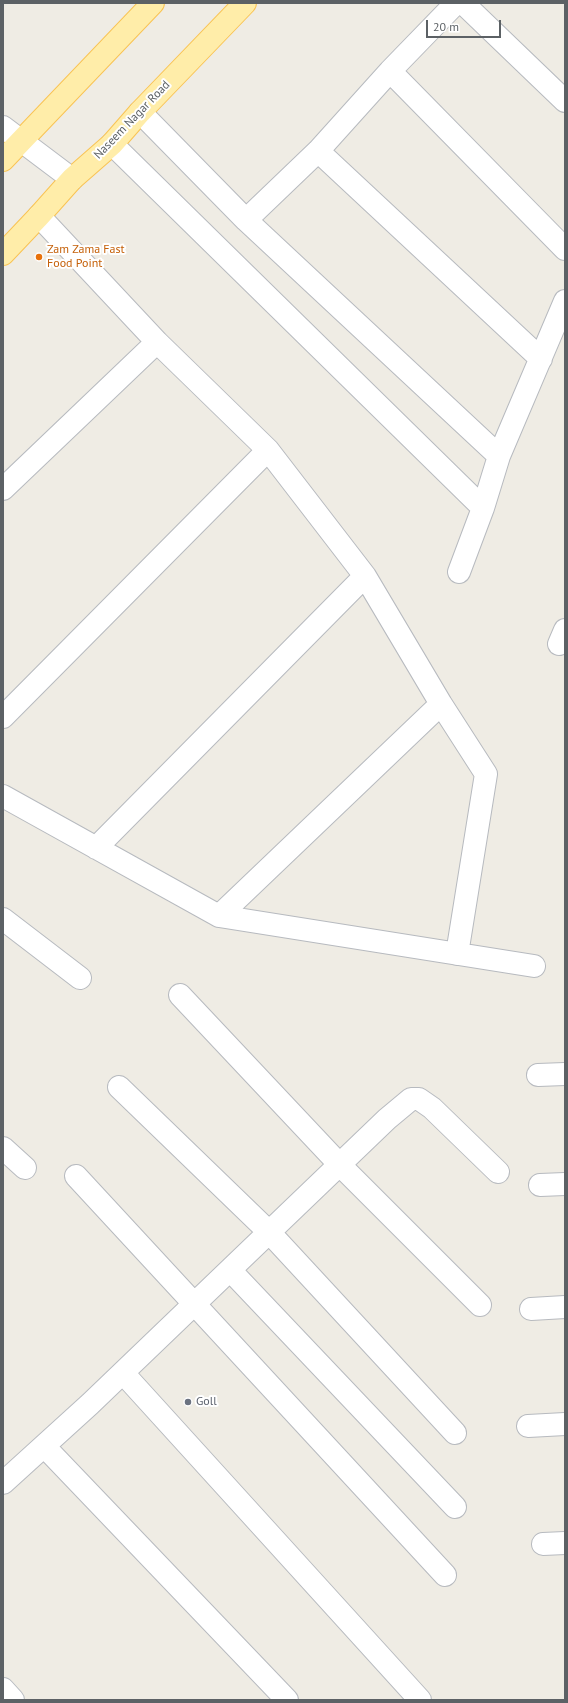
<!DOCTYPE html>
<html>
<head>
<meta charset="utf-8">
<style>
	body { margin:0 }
	#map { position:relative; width:568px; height:1703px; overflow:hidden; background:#efece4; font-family:"PT Sans",sans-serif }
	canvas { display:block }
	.frame { position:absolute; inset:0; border:4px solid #5c6165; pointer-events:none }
	.scale { position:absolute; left:426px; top:20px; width:75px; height:18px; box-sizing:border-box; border:2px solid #5c6165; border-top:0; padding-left:5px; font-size:12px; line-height:14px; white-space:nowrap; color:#5c6165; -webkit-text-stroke:3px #fff; paint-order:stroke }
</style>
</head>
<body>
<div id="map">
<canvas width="568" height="1703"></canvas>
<div class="frame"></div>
<div class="scale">20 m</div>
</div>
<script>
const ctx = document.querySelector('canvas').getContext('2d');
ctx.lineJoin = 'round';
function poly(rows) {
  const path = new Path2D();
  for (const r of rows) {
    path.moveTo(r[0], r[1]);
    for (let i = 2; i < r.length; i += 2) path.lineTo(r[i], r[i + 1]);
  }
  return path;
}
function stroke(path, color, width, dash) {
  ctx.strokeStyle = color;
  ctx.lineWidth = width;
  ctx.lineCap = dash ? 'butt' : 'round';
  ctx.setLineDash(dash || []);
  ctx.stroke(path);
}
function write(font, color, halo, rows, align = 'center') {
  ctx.font = font + ' "PT Sans",sans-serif';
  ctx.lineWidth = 4;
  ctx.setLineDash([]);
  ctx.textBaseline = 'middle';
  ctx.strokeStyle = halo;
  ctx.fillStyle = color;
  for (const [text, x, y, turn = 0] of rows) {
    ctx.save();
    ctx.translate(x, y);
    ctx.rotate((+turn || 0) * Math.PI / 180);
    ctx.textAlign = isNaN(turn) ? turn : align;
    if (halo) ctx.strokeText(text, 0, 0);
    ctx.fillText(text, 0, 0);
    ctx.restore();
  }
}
const street = poly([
	[463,3,565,101],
	[390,71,565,249],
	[140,112,246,220,499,456],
	[3,127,72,179],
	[112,144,483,508],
	[318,151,541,359],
	[39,216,157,342],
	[246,220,318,151,390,71,456,3],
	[3,489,157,342,268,450,365,576,441,704,486,774,457,954],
	[459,572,483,508,499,456,565,301],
	[559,644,565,630],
	[3,717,268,450],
	[3,796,219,916,534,966],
	[96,848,365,576],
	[219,916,441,704],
	[3,919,80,978],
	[180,995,340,1165,480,1305],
	[538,1075,565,1074],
	[119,1087,269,1232,455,1433],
	[3,1148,25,1168],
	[76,1176,445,1575],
	[540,1185,565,1184],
	[230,1270,455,1507],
	[531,1309,565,1307],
	[123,1373,420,1700],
	[528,1426,565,1424],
	[44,1446,287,1700],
	[3,1483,90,1404,387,1119,411,1099,419,1099,432,1108,498,1172],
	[543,1544,565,1543]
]);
const secondary = poly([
	[3,1689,13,1700]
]);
const primary = poly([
	[3,160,153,3],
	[3,254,39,216,72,179,112,144,140,112,245,3]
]);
stroke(street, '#b7babf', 24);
stroke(secondary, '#b7bbc1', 24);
stroke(primary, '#f9c353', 24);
stroke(street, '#fff', 22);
stroke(secondary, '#fff', 22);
stroke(primary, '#ffeda9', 22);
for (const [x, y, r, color] of [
	[39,257,4,"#e8710a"],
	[188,1402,4,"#6b7280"]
]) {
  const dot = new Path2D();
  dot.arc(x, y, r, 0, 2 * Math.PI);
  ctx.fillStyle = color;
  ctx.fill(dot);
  stroke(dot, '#fff', 1.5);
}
write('12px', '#5c6165', '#fff', [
	["Naseem Nagar Road",132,120,-46]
]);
write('12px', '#c56008', '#fff', [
	["Zam Zama Fast",47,250],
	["Food Point",47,264]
], 'left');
write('12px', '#5b616d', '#fff', [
	["Goll",196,1402]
], 'left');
</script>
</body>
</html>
